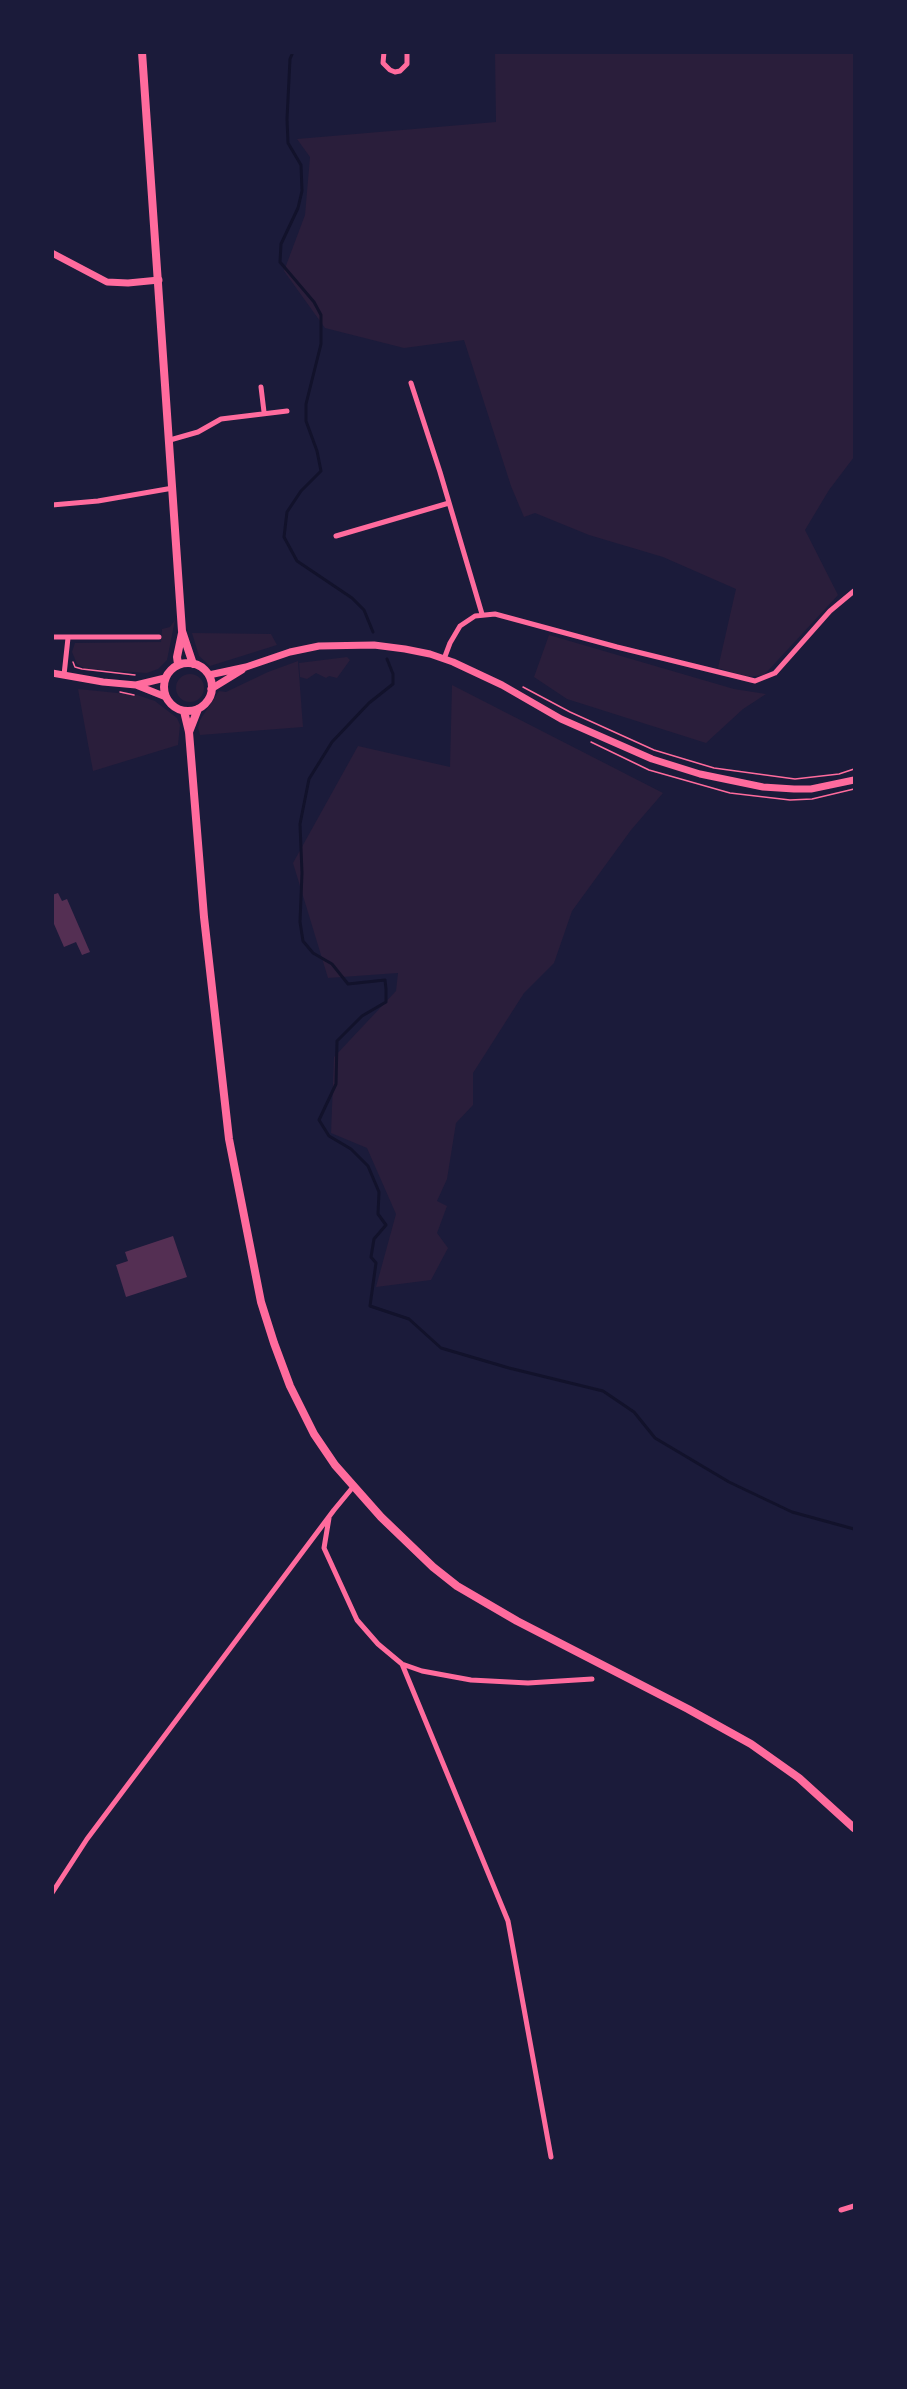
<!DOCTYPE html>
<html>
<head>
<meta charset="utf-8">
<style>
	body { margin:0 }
	#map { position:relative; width:907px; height:2389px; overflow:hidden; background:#1b1b3a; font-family:Commissioner,sans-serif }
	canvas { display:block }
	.frame { position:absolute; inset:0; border:54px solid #1b1b3a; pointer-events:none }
</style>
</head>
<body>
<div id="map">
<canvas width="907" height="2389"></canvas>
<div class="frame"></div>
</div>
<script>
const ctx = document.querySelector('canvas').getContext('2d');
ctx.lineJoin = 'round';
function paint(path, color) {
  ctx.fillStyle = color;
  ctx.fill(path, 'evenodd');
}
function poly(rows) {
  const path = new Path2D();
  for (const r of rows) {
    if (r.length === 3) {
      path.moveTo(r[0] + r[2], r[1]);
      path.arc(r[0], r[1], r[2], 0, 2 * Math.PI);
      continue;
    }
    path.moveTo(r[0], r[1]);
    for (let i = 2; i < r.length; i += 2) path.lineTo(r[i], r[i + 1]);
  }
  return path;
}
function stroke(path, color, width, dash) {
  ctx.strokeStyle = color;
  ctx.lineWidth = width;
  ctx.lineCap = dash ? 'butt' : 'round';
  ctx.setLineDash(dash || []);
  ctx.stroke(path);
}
paint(poly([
	[495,53,854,53,854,457,829,490,805,530,838,595,764,675,747,677,718,668,736,589,663,557,589,535,535,513,524,517,511,486,464,340,404,348,325,328,284,271,305,215,310,157,297,139,496,122],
	[175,620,167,660,158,669,147,673,86,669,77,664,72,652,75,643,161,642,162,629,170,627],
	[192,633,271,634,277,645,210,666,199,656],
	[549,635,734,689,766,694,743,709,706,743,567,699,534,677],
	[347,657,350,660,337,678,329,676,326,678,316,673,307,679,300,677,299,663],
	[298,661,303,727,200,735,198,728,200,720,219,691,226,692,268,672],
	[190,688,14],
	[452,685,663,793,631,830,572,911,554,963,524,993,473,1073,473,1105,456,1123,447,1179,437,1201,447,1206,437,1233,448,1248,431,1280,376,1287,396,1214,367,1148,331,1133,334,1057,396,991,398,973,328,978,293,863,358,746,450,767],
	[78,689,137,695,155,701,177,718,180,725,178,745,93,771]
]), '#2a1e3b');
stroke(poly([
	[293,52,290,59,287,119,288,143,301,165,302,191,298,208,281,244,280,262,314,302,321,315,321,344,306,404,306,421,317,451,321,471,301,491,287,512,284,537,297,561,352,598,364,610,373,632],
	[387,659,393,674,393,684,369,703,332,742,309,779,300,824,302,873,300,922,303,941,313,953,332,964,348,984,385,980,386,989,386,1002,362,1016,337,1041,336,1084,319,1120,329,1136,351,1149,368,1166,379,1192,378,1214,386,1225,374,1239,371,1257,376,1263,370,1306,409,1319,441,1348,509,1368,603,1391,634,1412,655,1438,729,1482,792,1512,854,1529]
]), '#12122b', 3);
paint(poly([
	[58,893,62,901,67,899,90,952,82,955,76,942,64,947,54,924,52,925,52,895],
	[173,1236,187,1277,126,1297,116,1265,128,1261,125,1252]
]), '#542f53');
stroke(poly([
	[73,662,75,667,82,669,135,675],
	[523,687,570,712,654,750,714,768,795,779,839,774,854,769],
	[120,692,134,695],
	[591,742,649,770,730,793,790,800,812,799,854,789]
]), '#ff6b9d', 1.5);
stroke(poly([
	[384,52,383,63,390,70,395,72,400,71,407,64,407,52],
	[411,383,440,472,482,614],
	[261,387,264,412],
	[170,440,198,432,221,419,287,411],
	[52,505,98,501,173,488],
	[336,536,449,503],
	[52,637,159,637],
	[444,659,450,643,460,626,475,616,495,614,617,647,755,681,775,673,830,611,854,591],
	[64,675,68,638],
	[329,1518,324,1548,357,1620,378,1644,402,1664,422,1671,471,1680,528,1683,592,1679],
	[402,1664,508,1921,551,2157],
	[52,1893,87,1839,334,1510,353,1487],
	[841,2210,854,2206]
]), '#ff6b9d', 5);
stroke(poly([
	[52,253,107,282,128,283,159,280],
	[52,673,103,682,136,685,166,697],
	[209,675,246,667,290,652,319,646,374,645,405,649,430,654,453,662,502,685,561,719,652,759,700,774,763,787,794,789,811,789,854,780],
	[136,685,165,678],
	[211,689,242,670]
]), '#ff6b9d', 7);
stroke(poly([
	[142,52,182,631,193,664],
	[188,687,24],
	[178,664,177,657,182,633],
	[184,711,189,732,204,917,229,1139,261,1302,274,1343,290,1386,314,1434,335,1465,381,1517,433,1567,457,1586,517,1621,688,1709,751,1744,799,1778,854,1828],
	[189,732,198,709]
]), '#ff6b9d', 8);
</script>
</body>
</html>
